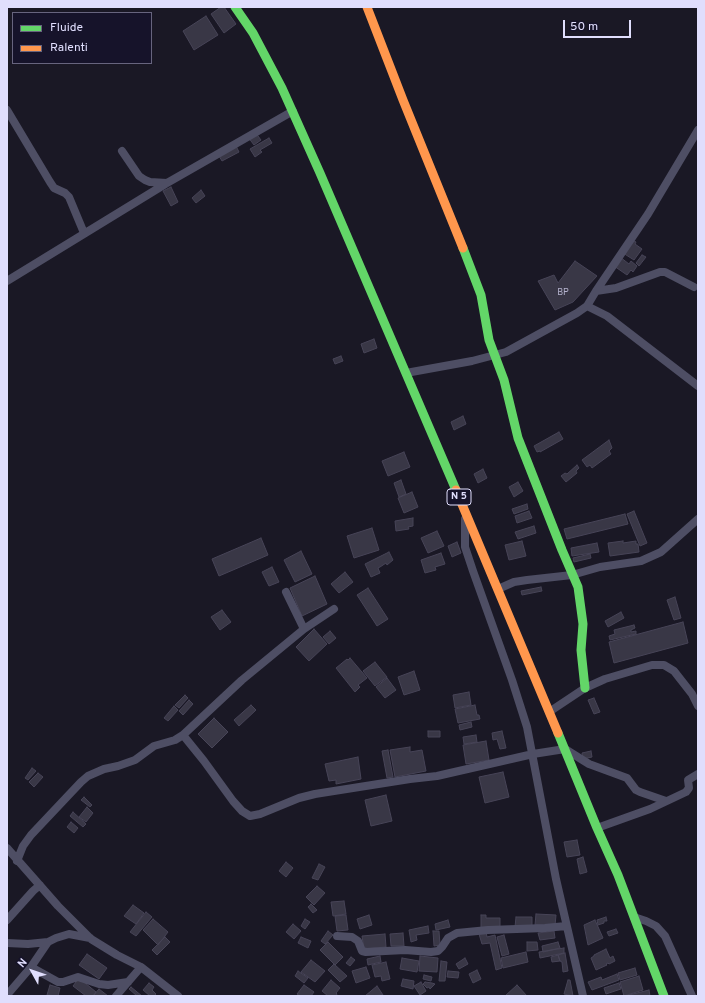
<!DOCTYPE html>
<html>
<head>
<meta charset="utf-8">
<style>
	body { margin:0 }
	#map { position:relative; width:705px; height:1003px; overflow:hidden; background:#1a1825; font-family:Overpass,sans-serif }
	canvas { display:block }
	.frame { position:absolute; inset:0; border:8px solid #e0defd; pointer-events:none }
	.legend { position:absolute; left:12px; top:12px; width:140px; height:52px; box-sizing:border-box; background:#16132a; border:1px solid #67647e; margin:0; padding:5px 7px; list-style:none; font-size:12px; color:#e0defd }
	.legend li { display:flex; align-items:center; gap:8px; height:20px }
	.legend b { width:20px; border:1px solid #67647e }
	.north { position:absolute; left:12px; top:951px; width:40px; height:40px; -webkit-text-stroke:3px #16132a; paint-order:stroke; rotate:310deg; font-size:11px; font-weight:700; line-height:16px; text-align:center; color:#e0defd }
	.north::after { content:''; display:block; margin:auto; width:14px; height:18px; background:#e0defd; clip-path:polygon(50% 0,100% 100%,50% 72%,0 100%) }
	.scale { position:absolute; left:563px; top:20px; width:68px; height:18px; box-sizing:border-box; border:2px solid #e0defd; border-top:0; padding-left:5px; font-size:12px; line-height:14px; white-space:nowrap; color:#e0defd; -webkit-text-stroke:3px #16132a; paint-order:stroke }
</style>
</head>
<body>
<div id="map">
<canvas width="705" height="1003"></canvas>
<div class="frame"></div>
<ul class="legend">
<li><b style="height:5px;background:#63d668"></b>Fluide</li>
<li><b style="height:5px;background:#ff974d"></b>Ralenti</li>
</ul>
<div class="north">N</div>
<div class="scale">50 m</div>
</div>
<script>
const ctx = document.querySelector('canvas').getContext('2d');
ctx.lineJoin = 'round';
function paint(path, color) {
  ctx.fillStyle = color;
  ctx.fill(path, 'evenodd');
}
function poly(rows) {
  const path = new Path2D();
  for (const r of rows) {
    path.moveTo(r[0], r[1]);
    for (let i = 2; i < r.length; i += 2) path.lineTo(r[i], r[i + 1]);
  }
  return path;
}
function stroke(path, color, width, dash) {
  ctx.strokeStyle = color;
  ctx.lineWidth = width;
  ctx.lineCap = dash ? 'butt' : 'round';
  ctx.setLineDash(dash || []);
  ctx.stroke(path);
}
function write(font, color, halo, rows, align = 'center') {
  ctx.font = font + ' Overpass,sans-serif';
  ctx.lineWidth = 4;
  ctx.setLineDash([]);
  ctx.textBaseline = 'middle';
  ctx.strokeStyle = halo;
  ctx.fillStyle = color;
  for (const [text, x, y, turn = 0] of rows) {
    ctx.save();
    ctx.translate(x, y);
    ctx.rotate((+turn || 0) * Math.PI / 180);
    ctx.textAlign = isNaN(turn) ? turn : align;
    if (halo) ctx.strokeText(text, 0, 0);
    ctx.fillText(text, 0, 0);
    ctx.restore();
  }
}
const building = poly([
	[221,7,224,7,236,24,224,33,211,14,221,7],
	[206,16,218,35,194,50,183,31,206,16],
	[255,132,261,140,254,145,248,137,255,132],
	[269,138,272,143,260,150,262,152,255,157,250,149,269,138],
	[236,146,239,152,222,161,219,156,236,146],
	[171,187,178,202,171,206,163,191,171,187],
	[201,190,205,196,196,203,192,198,201,190],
	[632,240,636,242,635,244,642,249,634,260,623,253,632,240],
	[642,255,646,257,639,266,636,263,642,255],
	[620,257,629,264,631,261,637,266,633,272,631,270,627,275,614,266,620,257],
	[575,261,597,276,573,302,555,310,538,281,554,275,558,283,575,261],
	[374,339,377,348,364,353,361,344,374,339],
	[341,356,343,361,335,364,333,359,341,356],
	[463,416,466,424,454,430,451,422,463,416],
	[559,432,563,439,540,452,540,451,537,452,534,446,559,432],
	[609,440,612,448,609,451,611,454,592,468,590,465,587,467,582,460,609,440],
	[404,452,410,467,388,476,382,461,404,452],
	[577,465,579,468,576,471,577,473,566,482,561,476,565,473,567,474,577,465],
	[483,469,487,478,478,483,474,474,483,469],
	[401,480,406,494,399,497,394,483,401,480],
	[518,482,523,491,514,497,509,487,518,482],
	[412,492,418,507,404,513,398,498,412,492],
	[527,504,528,509,514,514,512,509,527,504],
	[529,511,532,518,517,523,515,516,529,511],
	[634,511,647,543,640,546,627,514,634,511],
	[625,514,628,524,567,539,564,529,625,514],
	[413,518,413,526,408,527,409,529,396,531,395,521,413,518],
	[534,526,536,533,518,539,515,532,534,526],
	[372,528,379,550,354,558,347,536,372,528],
	[437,531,444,546,428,553,421,538,437,531],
	[261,538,268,555,219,576,212,559,261,538],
	[522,541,526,556,509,560,505,545,522,541],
	[623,541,623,543,636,541,636,544,638,544,639,552,610,556,608,543,623,541],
	[457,542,461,553,452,557,448,546,457,542],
	[597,543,599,552,572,556,571,548,597,543],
	[301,551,312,574,295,582,284,560,301,551],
	[389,552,393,560,387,565,386,563,380,567,378,568,380,573,371,577,365,564,389,552],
	[441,553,445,564,435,567,436,570,425,573,421,560,441,553],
	[590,554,591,558,574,562,573,558,590,554],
	[272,567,279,582,269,586,262,572,272,567],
	[345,572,353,582,339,593,331,584,345,572],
	[315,576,327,604,302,616,290,588,315,576],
	[541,587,542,591,522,595,521,591,541,587],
	[368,588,388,619,377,626,357,595,368,588],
	[675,597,681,618,674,620,667,600,675,597],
	[222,610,231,622,220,630,211,617,222,610],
	[621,612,624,618,608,627,605,621,621,612],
	[683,622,688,643,614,663,609,642,683,622],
	[634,625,635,628,631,630,631,632,636,631,636,634,610,640,609,636,615,634,614,630,634,625],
	[314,629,327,644,309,661,296,647,314,629],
	[330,631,336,638,329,644,323,637,330,631],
	[350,658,367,678,358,685,360,687,355,692,336,668,347,659,348,660,350,658],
	[375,662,387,677,375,686,363,671,375,662],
	[414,671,420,690,404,695,398,677,414,671],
	[387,678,396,690,385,698,376,687,387,678],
	[469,692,471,705,455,708,453,695,469,692],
	[185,695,188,698,179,708,175,705,185,695],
	[594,698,600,712,594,714,588,700,594,698],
	[189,700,193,704,183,715,179,711,189,700],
	[251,705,256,710,239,726,234,720,251,705],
	[475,705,477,715,479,715,480,719,458,723,455,709,475,705],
	[174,706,178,710,168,721,164,718,174,706],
	[214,718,228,732,212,748,198,734,214,718],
	[471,722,472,727,460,730,459,725,471,722],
	[428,731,440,731,440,737,428,737,428,731],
	[502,731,506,748,500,749,497,739,493,740,492,733,502,731],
	[476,735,477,742,464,744,463,737,476,735],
	[486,741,489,760,466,764,463,745,486,741],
	[410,747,410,752,422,750,426,771,395,777,390,750,410,747],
	[388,750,393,777,387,778,382,751,388,750],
	[591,751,592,757,583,759,582,753,591,751],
	[358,757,361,779,336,784,336,780,329,781,325,764,358,757],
	[32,768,36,771,28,780,25,778,32,768],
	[503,772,509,797,485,803,479,777,503,772],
	[38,773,43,777,34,787,29,782,38,773],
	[386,795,392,821,371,826,365,800,386,795],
	[84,797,92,805,90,807,81,800,84,797],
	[87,807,93,813,86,822,79,817,87,807],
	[73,812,86,824,83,827,70,816,73,812],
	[71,822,78,828,74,833,67,827,71,822],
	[577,840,580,855,567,857,564,842,577,840],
	[583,857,587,872,580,874,577,859,583,857],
	[286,862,293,868,286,877,279,871,286,862],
	[319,864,325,867,318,880,312,878,319,864],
	[317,886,325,893,314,905,306,897,317,886],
	[344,901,346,914,333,916,331,902,344,901],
	[311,904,317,910,313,913,308,907,311,904],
	[133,905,144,913,136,924,124,916,133,905],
	[146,912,152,917,136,936,130,932,146,912],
	[536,914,556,915,555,926,535,925,536,914],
	[346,915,348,930,337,931,335,916,346,915],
	[369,915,372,925,360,929,357,919,369,915],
	[481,915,486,915,486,918,500,918,500,928,481,928,481,915],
	[516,917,532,917,532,927,515,927,516,917],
	[606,917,607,921,604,921,604,923,598,925,597,920,606,917],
	[153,919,168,932,158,945,143,930,153,919],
	[305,919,310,922,305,929,301,926,305,919],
	[448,920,450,927,436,930,435,924,448,920],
	[595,920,603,938,588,945,584,925,595,920],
	[293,924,301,931,294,939,286,932,293,924],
	[428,926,429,933,416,935,417,940,411,942,409,930,428,926],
	[616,929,618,933,609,936,607,932,616,929],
	[328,931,333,935,325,944,321,941,328,931],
	[433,931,439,931,440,945,434,946,433,931],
	[554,931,555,938,540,940,538,933,554,931],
	[486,932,487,937,495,935,502,968,496,970,490,943,482,944,479,934,486,932],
	[403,933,404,946,391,946,390,934,403,933],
	[385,934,386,947,364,949,362,936,385,934],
	[504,935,509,954,502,956,497,937,504,935],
	[165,937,170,942,157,955,152,950,165,937],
	[301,937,311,941,308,948,298,943,301,937],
	[328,942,343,957,335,965,320,950,328,942],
	[527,942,537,942,538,950,527,951,527,942],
	[558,942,560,948,543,952,542,946,558,942],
	[564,948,564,953,540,958,539,952,564,948],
	[606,949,610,958,613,956,615,961,609,964,608,963,606,964,607,965,596,970,591,958,594,956,594,955,606,949],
	[526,952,528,962,503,968,501,958,526,952],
	[565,953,568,971,563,972,562,962,560,961,558,955,565,953],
	[87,954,107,968,99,979,79,965,87,954],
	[558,955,560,961,552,962,551,957,558,955],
	[380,956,381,962,368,965,367,959,380,956],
	[420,956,438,958,437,972,419,971,420,956],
	[351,957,355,960,350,966,346,963,351,957],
	[402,958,419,961,417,972,400,969,402,958],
	[465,958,468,964,459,969,456,964,465,958],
	[311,960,325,971,315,982,301,972,311,960],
	[441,961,447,962,445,981,439,981,441,961],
	[386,962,390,979,382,981,381,976,375,977,372,965,386,962],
	[334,964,347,976,340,982,328,970,334,964],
	[366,967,370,978,356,983,352,971,366,967],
	[635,968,637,975,620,980,618,973,635,968],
	[477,970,481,979,473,983,469,974,477,970],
	[298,971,308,978,304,983,295,976,298,971],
	[448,971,459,972,458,978,447,977,448,971],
	[617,974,619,980,592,990,588,982,601,977,602,980,617,974],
	[424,975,432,977,431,981,423,979,424,975],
	[639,976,643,990,624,996,620,982,639,976],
	[79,978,96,992,93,996,86,996,73,986,79,978],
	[403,979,414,981,413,989,401,986,403,979],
	[331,980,340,988,336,993,337,994,336,996,328,996,322,991,331,980],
	[568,980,570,980,573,996,564,994,568,980],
	[421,982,426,991,420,995,414,986,421,982],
	[425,982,432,983,435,984,430,989,429,987,427,988,423,984,425,982],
	[149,983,154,987,152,990,156,994,154,996,150,996,143,990,149,983],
	[619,983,621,989,606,994,604,988,619,983],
	[50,985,60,988,58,996,47,995,50,985],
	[304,985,314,992,311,996,300,996,297,994,304,985],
	[517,985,527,996,505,996,517,985],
	[377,986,383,995,365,996,377,986],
	[131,987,142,996,137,996,129,989,131,987],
	[99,989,108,996,93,996,99,989],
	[649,990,650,996,630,996,629,995,649,990]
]);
paint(building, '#393746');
stroke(building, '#474457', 1);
stroke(poly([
	[7,110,50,182,54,188,65,193,69,197,84,233],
	[122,151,139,176,145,180,150,182,167,183],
	[7,281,167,183,293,111],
	[596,291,648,214,698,130],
	[587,306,607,316,698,386],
	[406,373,472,361,506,352,577,313,587,306,596,291,616,288,660,272,665,272,694,287],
	[465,519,465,547,473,571,512,680,527,727,556,879,583,996],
	[498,589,514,582,527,580,572,575,600,567,641,561,661,552,698,519],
	[286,592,304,629],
	[549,712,585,688,605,679,652,665,664,665,674,671,692,694,698,706],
	[183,735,204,761,233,801,242,811,250,816,260,814,299,798,315,794,410,779,437,776,533,754,565,749,589,764,627,778,636,790,640,792,666,801],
	[597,828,650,809,686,792,689,788,688,780,698,774],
	[7,848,58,906,91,939,117,955,141,967,178,996],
	[17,861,23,846,31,835,81,782,88,776,104,769,118,766,135,760,154,746,175,740,183,735,242,680,304,629,334,609],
	[634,917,646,921,656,926,665,936,692,996],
	[7,920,33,891,40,885],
	[337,936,352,937,358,941,362,951,366,952,405,950,431,952,438,951,442,947,448,938,457,933,488,930,545,928,566,926],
	[7,943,28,944,48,942],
	[31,967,58,982,63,982,78,977,99,984,108,985,128,982],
	[7,995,31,967,48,942,56,938,69,934,90,938],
	[116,996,141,967]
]), '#4e4e64', 8);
stroke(poly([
	[235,7,253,33,282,88,320,173,456,490],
	[463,248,481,295,489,340,504,380,518,438,562,550,578,587,583,624,581,650,585,688],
	[558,733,597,828,618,875,664,996]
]), '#63d668', 9);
stroke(poly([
	[367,7,403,100,463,248],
	[456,490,558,733]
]), '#ff974d', 9);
write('9px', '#b6b4cf', null, [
	["BP",563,293]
]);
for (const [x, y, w] of [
	[459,497,24]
]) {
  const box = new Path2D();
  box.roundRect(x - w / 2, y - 8, w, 16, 3);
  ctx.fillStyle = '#16132a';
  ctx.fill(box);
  stroke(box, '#e0defd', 1);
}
write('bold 10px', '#e0defd', null, [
	["N 5",459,497]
]);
</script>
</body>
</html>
